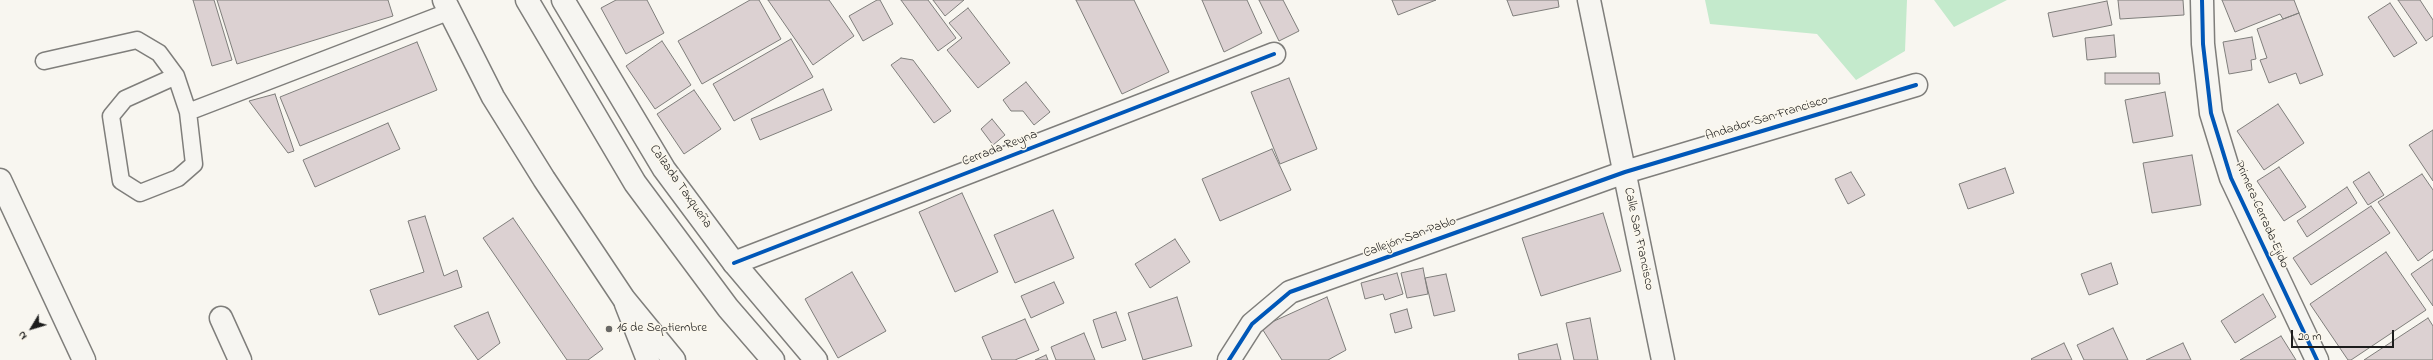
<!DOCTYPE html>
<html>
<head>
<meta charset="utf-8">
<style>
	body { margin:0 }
	#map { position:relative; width:2433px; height:360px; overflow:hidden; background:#f8f6f0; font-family:"Indie Flower",sans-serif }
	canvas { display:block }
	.north { position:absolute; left:12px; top:308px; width:40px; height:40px; -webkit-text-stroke:3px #fbf7ec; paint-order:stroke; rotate:232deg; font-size:11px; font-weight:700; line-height:16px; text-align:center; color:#1c1c1c }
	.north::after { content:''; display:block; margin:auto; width:14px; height:18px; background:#1c1c1c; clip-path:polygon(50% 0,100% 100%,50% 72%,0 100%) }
	.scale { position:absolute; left:2291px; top:330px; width:103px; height:18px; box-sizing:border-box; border:2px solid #1c1c1c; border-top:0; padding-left:5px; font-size:12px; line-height:14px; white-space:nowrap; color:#1c1c1c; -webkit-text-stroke:3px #fbf7ec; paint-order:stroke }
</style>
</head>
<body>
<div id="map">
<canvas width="2433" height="360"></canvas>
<div class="north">N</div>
<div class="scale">20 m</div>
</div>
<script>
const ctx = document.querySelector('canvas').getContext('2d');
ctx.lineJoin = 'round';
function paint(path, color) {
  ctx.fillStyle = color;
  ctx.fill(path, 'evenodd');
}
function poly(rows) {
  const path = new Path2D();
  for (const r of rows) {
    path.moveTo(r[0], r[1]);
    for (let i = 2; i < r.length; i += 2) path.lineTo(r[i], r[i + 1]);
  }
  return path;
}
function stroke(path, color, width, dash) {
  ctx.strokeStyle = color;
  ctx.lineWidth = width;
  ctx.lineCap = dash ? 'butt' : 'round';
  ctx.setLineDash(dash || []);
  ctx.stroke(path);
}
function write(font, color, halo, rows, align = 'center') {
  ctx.font = font + ' "Indie Flower",sans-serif';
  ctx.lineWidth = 3;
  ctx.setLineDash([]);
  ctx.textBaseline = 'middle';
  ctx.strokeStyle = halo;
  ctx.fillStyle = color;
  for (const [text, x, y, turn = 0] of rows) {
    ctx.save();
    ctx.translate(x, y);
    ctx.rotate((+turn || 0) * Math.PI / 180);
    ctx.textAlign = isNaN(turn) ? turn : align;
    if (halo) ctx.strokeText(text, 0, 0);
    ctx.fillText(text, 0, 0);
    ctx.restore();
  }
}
paint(poly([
	[1705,0,1907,0,1905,51,1856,80,1817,34,1710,24],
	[1934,0,2007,0,1954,27]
]), '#c4eacc');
const building = poly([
	[193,0,214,0,232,60,212,66,193,0],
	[217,0,388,0,393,16,237,64,217,0],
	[616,0,647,0,664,33,626,54,601,8,616,0],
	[750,0,759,0,781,39,702,84,678,41,750,0],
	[768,0,829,0,854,36,813,65,768,0],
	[877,0,880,0,893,24,863,41,849,16,877,0],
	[901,0,928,0,956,38,938,51,901,0],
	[933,0,964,0,945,16,933,0],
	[1076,0,1134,0,1169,72,1122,94,1076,0],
	[1202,0,1247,0,1262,33,1224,52,1202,0],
	[1259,0,1283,0,1299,31,1279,41,1259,0],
	[1392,0,1436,0,1398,15,1392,0],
	[1507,0,1558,0,1559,7,1513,16,1507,0],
	[2118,0,2183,0,2184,15,2120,19,2118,0],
	[2222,0,2294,0,2299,13,2283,19,2280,14,2235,32,2222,0],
	[2398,0,2420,0,2433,20,2433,36,2426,41,2398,0],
	[2107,1,2112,25,2053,37,2048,13,2107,1],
	[2390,3,2417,43,2394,57,2368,17,2390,3],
	[968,8,1010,63,978,88,947,50,962,38,949,23,968,8],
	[2299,13,2323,75,2300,84,2296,73,2269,83,2260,60,2267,58,2257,29,2299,13],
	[2114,35,2116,57,2087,60,2085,38,2114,35],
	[2252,37,2256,59,2251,60,2252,70,2229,74,2223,42,2252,37],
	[791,39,813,77,734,121,713,84,791,39],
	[662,41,691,85,655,109,626,66,662,41],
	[417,42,437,90,300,146,280,97,417,42],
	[901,58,913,60,951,111,934,123,891,65,901,58],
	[2105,73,2159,73,2160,84,2105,84,2105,73],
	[1289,78,1317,149,1280,164,1251,92,1289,78],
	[1026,82,1050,112,1034,125,1023,111,1011,111,1003,100,1026,82],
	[823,89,832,110,760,140,751,119,823,89],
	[694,90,721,129,684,154,657,114,694,90],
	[2165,92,2173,136,2133,143,2125,100,2165,92],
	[275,94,294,151,288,153,249,101,275,94],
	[2278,104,2304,143,2264,170,2237,131,2278,104],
	[992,119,1005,135,993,145,981,129,992,119],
	[388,123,400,149,315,187,303,160,388,123],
	[2433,130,2433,181,2409,145,2433,130],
	[1272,149,1291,190,1220,221,1202,179,1272,149],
	[2192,155,2201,205,2152,213,2143,163,2192,155],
	[2279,167,2306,207,2284,221,2257,181,2279,167],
	[2005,168,2014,193,1968,209,1959,184,2005,168],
	[1851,172,1865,195,1848,204,1835,179,1851,172],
	[2369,172,2384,195,2368,205,2353,182,2369,172],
	[2422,174,2433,190,2433,250,2418,261,2378,202,2422,174],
	[2347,187,2357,203,2307,237,2297,221,2347,187],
	[962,193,998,272,955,292,919,212,962,193],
	[2371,206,2390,233,2311,285,2293,258,2371,206],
	[1053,210,1074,258,1015,283,994,235,1053,210],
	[1603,213,1621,271,1541,296,1522,238,1603,213],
	[425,216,444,276,457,270,462,287,379,315,370,290,424,272,408,221,425,216],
	[513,218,603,349,588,360,567,360,483,238,513,218],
	[1175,239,1190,262,1150,288,1135,264,1175,239],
	[2386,252,2426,310,2351,360,2348,360,2310,304,2386,252],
	[2433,259,2433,306,2411,274,2433,259],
	[2111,263,2118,284,2089,295,2081,274,2111,263],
	[1423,268,1428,294,1407,298,1401,273,1423,268],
	[852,272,886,331,838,358,805,299,852,272],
	[1397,273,1403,294,1385,300,1383,294,1365,299,1361,283,1397,273],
	[1446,274,1455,311,1434,316,1425,278,1446,274],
	[1054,282,1064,303,1031,318,1021,296,1054,282],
	[2263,294,2276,317,2235,343,2221,321,2263,294],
	[1177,297,1192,346,1143,360,1128,313,1177,297],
	[1327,297,1346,350,1328,360,1282,360,1261,327,1327,297],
	[1407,309,1412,328,1395,333,1390,314,1407,309],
	[488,312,500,343,478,360,454,326,488,312],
	[1116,312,1126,340,1102,348,1093,320,1116,312],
	[1590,318,1598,360,1574,360,1566,323,1590,318],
	[2428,318,2433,326,2433,360,2364,360,2428,318],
	[1025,319,1039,350,1015,360,992,360,982,337,1025,319],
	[2113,328,2128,360,2084,360,2077,345,2113,328],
	[1084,333,1095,360,1056,360,1051,347,1084,333],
	[2281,336,2296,360,2240,360,2281,336],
	[2064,343,2072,360,2032,360,2031,359,2064,343],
	[2183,343,2191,360,2146,360,2183,343],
	[1557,344,1561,360,1519,360,1518,354,1557,344],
	[1046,355,1048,360,1035,360,1046,355]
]);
paint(building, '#dcd1d2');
stroke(building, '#7f7e7b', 1);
const lane = poly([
	[44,61,137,40,159,53,176,76,188,112,194,164,178,178,140,193,121,181,111,116,125,99,176,76],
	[188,112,448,12]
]);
const street = poly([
	[1589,0,1663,360],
	[2202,0,2203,44,2211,113,2231,178,2317,360],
	[0,180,84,360],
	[734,263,1274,54],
	[626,304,648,360],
	[221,318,240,360],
	[1229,360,1252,324,1290,292,1625,172,1916,85]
]);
const secondary = poly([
	[444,0,493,97,544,179,624,299,674,360],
	[527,0,635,183,728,308,773,360],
	[563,0,664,169,734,263,816,360]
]);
stroke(lane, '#7f7e7b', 19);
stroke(street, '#7f7e7b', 25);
stroke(secondary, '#7f7e7b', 25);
stroke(lane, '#f6f5f1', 16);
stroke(street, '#f6f5f1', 22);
stroke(secondary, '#f6f5f1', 22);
stroke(poly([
	[2202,0,2203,44,2211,113,2231,178,2317,360],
	[734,263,1274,54],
	[1229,360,1252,324,1290,292,1625,172,1916,85]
]), '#0057b8', 4);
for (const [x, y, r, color] of [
	[609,329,4,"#696866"]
]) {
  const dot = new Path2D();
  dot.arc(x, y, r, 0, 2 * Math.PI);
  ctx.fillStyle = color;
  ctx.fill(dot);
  stroke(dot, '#fbf7ec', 1.5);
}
write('13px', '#1c1c1c', '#fbf7ec', [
	["Andador San Francisco",1767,119,-17],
	["Cerrada Reyna",1000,149,-21],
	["Calzada Taxqueña",680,187,55],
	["Primera Cerrada Ejido",2261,215,66],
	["Callejón San Pablo",1410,238,-20],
	["Calle San Francisco",1638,239,78]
]);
write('13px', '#1c1c1c', '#fbf7ec', [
	["16 de Septiembre",617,329]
], 'left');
</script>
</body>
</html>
